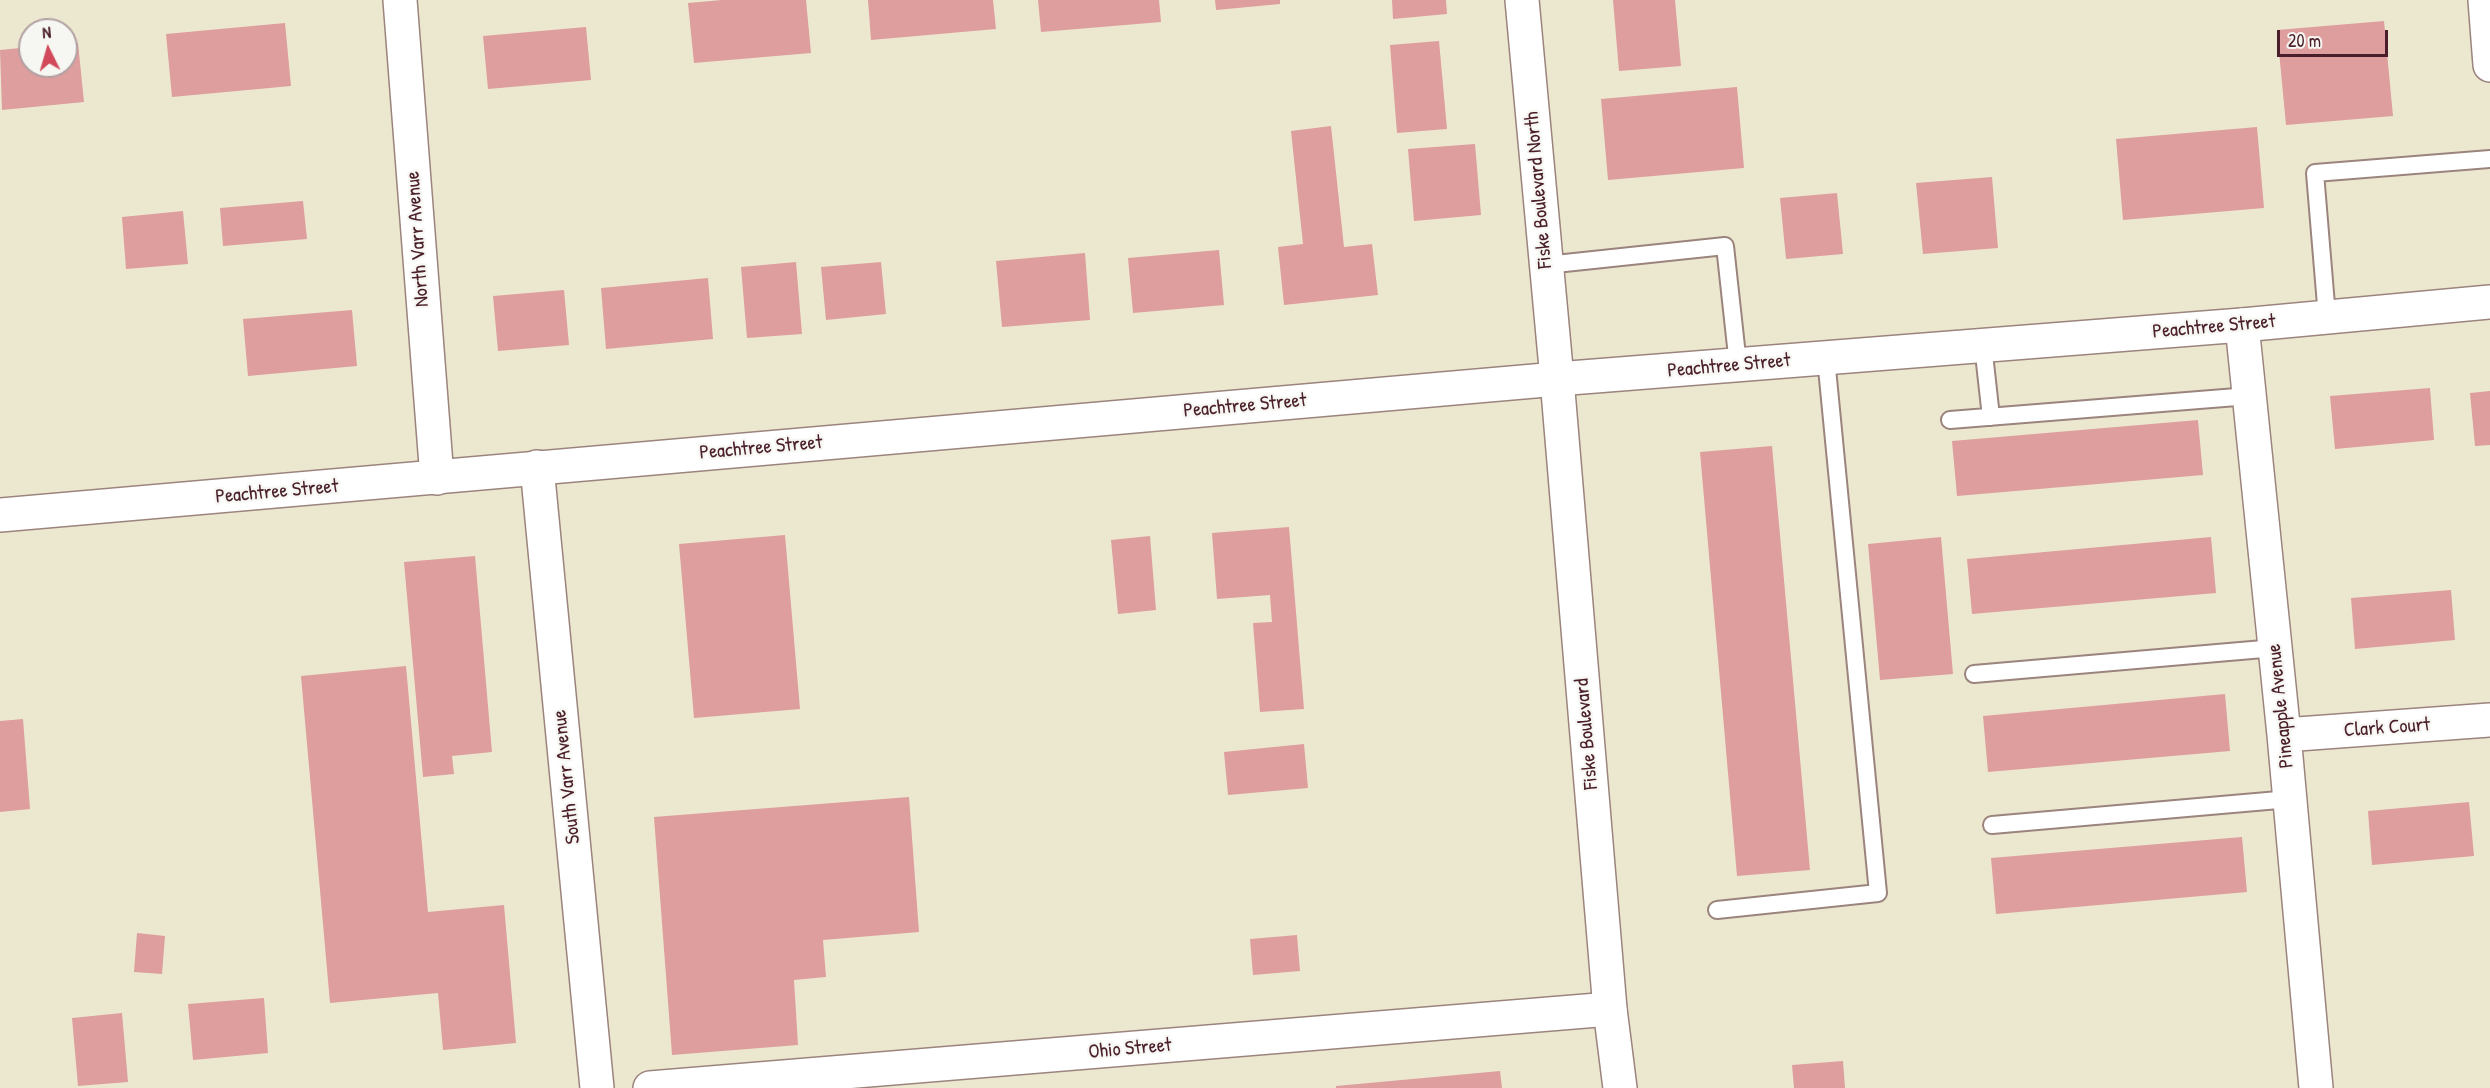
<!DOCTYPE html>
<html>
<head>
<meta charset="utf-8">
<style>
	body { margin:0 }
	#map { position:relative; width:2490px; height:1088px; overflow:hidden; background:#ece8cf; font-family:"Patrick Hand",sans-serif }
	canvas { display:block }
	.north { position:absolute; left:18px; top:18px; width:60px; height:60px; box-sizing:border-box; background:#f6f6f2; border:2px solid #b1a0a2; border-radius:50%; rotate:355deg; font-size:16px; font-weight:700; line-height:24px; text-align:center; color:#4a1f2b }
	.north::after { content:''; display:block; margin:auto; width:21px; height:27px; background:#d1495b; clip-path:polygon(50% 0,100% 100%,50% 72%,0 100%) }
	.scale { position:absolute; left:2277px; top:30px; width:111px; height:27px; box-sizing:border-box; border:3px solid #4a1f2b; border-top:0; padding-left:8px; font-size:18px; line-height:21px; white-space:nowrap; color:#4a1f2b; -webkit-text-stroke:4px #f6f6f2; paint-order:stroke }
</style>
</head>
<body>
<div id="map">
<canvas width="2490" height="1088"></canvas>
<div class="north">N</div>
<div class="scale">20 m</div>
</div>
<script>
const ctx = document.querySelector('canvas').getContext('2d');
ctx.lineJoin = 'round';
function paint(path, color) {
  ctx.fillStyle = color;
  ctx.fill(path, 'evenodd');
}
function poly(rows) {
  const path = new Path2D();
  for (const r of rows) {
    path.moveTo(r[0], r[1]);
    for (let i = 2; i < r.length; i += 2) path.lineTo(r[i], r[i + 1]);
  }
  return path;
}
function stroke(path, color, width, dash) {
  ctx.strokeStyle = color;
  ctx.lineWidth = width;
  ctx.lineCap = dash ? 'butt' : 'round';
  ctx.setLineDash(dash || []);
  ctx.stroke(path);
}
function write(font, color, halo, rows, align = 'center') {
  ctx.font = font + ' "Patrick Hand",sans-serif';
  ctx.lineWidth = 4.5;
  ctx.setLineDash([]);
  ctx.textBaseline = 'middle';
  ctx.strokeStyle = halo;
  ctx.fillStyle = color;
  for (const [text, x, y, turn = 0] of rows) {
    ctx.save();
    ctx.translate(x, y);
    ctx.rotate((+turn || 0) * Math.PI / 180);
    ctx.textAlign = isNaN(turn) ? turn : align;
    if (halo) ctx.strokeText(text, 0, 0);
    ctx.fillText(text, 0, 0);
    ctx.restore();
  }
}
paint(poly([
	[722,0,806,0,811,53,694,63,688,3],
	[868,0,993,0,996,29,871,40],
	[1038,0,1159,0,1161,22,1041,32],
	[1215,0,1280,0,1280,4,1216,10],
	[1392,0,1446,0,1447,14,1393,19],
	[1613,0,1675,0,1681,66,1619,71],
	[2384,21,2393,116,2286,125,2277,30],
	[285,23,291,86,172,97,166,34],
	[586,27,591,80,488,89,483,36],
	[1439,41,1447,129,1397,133,1390,45],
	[78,43,84,102,2,110,0,50,30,47,30,66,66,66,66,44],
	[1737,87,1744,168,1608,180,1601,99],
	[1331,126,1344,247,1372,244,1378,295,1284,305,1278,247,1303,244,1291,131],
	[2257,127,2264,208,2123,220,2116,139],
	[1475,144,1481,215,1414,221,1408,149],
	[1992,177,1998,248,1923,254,1916,183],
	[1837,193,1843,254,1786,259,1780,198],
	[303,201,307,239,223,246,220,208],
	[183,211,188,264,126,269,122,217],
	[1219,250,1224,305,1133,313,1128,258],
	[1085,253,1090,320,1002,327,996,261],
	[796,262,802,334,747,338,741,267],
	[881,262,886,314,826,320,821,267],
	[708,278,713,339,606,349,601,288],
	[564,290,569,345,498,351,493,296],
	[352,310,357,366,248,376,243,319],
	[2430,388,2434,440,2335,449,2330,396],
	[2490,391,2490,445,2475,446,2470,393],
	[2198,420,2203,475,1957,496,1952,441],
	[1772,446,1810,870,1737,876,1700,452],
	[1289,527,1304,709,1260,712,1253,623,1272,622,1270,595,1217,599,1212,533],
	[785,535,800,709,694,718,679,544],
	[1150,536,1156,610,1118,614,1111,540],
	[1941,537,1953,674,1880,680,1868,544],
	[2211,537,2216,593,1972,614,1967,559],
	[475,556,492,752,452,756,454,774,423,777,404,562],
	[2451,590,2455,640,2355,649,2351,598],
	[406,666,428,912,504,905,516,1043,443,1050,438,993,330,1003,301,676],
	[2225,694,2230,751,1988,772,1983,716],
	[23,719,30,809,0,812,0,721],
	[1304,744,1308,788,1228,795,1224,752],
	[909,797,919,932,823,940,826,977,794,980,798,1045,672,1055,654,817],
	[2469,802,2474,856,2372,865,2368,811],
	[2242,837,2247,892,1996,914,1991,858],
	[137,933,165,936,162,974,134,972],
	[1297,935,1300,971,1253,975,1250,939],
	[264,998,268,1053,193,1060,188,1004],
	[122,1013,128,1082,78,1086,72,1018],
	[1843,1061,1845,1088,1794,1088,1792,1065],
	[1500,1071,1502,1088,1336,1088,1336,1086]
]), '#dd9e9d');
const lane = poly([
	[1546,265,1725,246,1738,365],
	[2327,317,2315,173,2490,159],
	[1983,345,1991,417],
	[1950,420,2249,396],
	[1974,674,2275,648],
	[1992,825,2290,799],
	[1717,910,1878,893,1826,358]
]);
const street = poly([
	[400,0,437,478],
	[2485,0,2490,65],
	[2242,325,2284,735,2316,1088],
	[537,467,597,1088],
	[2284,735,2490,720],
	[650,1088,1610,1009]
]);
const secondary = poly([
	[1522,0,1557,379,1610,1009,1620,1088],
	[0,515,1557,379,2242,325,2490,302]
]);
stroke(lane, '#9b847d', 20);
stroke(street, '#9b847d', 36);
stroke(secondary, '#9b847d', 36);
stroke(lane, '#fff', 16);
stroke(street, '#fff', 33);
stroke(secondary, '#fff', 33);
write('20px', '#4a1f2b', '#f6f6f2', [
	["Fiske Boulevard North",1539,190,-95],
	["North Varr Avenue",418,239,-94],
	["Peachtree Street",2214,327,-5],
	["Peachtree Street",1729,366,-5],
	["Peachtree Street",1245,406,-5],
	["Peachtree Street",761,448,-5],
	["Peachtree Street",277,492,-5],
	["Pineapple Avenue",2281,706,-96],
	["Clark Court",2387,728,-4],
	["Fiske Boulevard",1587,734,-95],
	["South Varr Avenue",567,777,-96],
	["Ohio Street",1130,1049,-5]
]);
</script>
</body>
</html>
